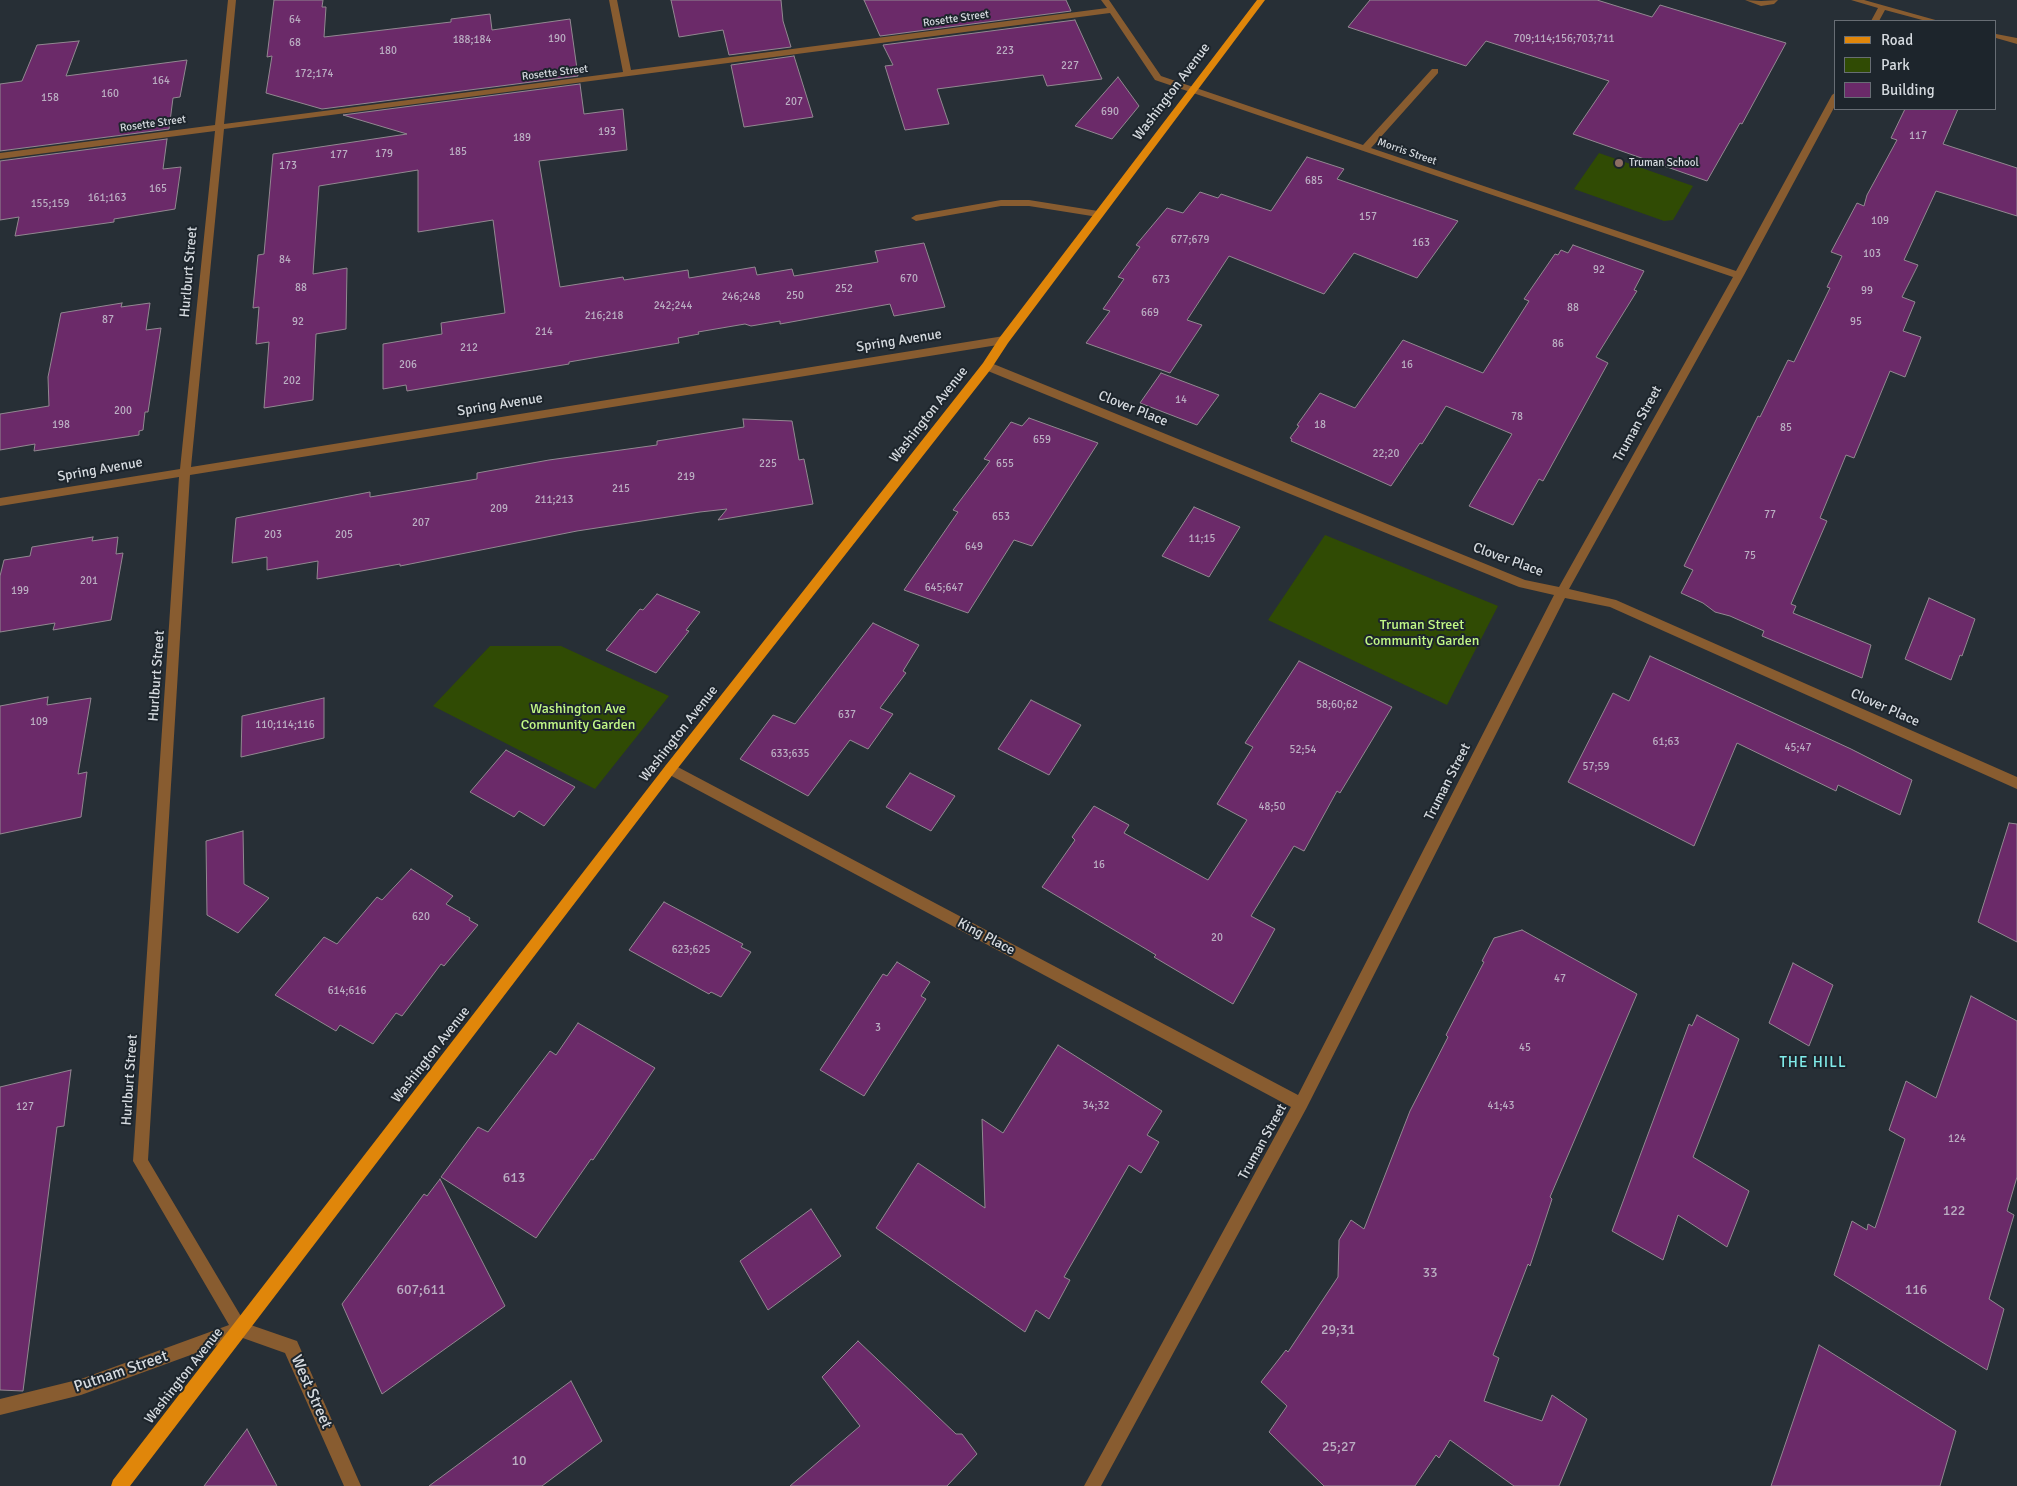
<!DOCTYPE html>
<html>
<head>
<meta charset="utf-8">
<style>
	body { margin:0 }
	#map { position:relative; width:2017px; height:1486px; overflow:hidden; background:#272f36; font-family:Signika,sans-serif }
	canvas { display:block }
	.legend { position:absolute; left:1834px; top:20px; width:162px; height:90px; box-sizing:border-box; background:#1d252c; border:1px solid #676d74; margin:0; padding:6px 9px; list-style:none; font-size:15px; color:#d5dadf }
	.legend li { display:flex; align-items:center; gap:10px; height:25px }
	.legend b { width:25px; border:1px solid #676d74 }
</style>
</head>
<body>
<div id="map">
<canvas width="2017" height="1486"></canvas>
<ul class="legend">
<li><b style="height:6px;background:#e0860a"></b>Road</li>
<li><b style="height:14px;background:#304b04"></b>Park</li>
<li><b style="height:14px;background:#6b2a69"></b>Building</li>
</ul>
</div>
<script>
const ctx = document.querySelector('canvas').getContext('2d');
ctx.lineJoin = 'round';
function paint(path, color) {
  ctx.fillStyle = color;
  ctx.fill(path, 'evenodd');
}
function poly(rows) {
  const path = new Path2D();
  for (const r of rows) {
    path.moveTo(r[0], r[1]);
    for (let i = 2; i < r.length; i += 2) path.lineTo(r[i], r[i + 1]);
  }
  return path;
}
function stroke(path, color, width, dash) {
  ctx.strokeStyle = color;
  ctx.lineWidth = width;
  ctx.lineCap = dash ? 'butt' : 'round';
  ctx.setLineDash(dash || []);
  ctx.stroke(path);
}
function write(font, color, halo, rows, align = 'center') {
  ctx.font = font + ' Signika,sans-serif';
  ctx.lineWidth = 4;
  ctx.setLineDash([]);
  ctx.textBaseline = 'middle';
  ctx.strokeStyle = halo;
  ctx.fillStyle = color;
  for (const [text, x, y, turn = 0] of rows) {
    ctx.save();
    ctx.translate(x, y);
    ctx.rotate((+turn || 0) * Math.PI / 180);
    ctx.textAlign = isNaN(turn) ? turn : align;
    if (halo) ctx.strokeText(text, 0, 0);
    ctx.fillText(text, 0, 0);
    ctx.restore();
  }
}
paint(poly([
	[1599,153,1693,186,1673,220,1664,221,1574,189],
	[1325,535,1498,606,1447,705,1268,620],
	[490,646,561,646,669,696,595,789,433,706]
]), '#304b04');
const building = poly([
	[274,0,323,0,322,7,326,7,324,37,451,22,451,19,490,14,492,30,570,19,578,76,322,109,266,93,272,56,267,57,274,0],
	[671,0,781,0,783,21,791,47,729,55,723,30,679,37,671,0],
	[864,0,1066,0,1071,11,880,36,864,0],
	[1370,0,1597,0,1652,17,1660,5,1786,43,1742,124,1740,123,1707,181,1573,134,1609,81,1486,41,1466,66,1348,27,1370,0],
	[1075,20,1102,79,1047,86,1043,75,937,89,949,124,905,130,885,66,893,65,883,45,1075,20],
	[79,41,66,76,187,60,180,97,173,98,169,129,0,151,0,84,22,81,37,45,79,41],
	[794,56,813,117,744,127,731,65,794,56],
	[1118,77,1139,106,1112,139,1075,126,1118,77],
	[580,84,584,114,623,109,627,150,539,161,560,287,623,277,624,280,688,270,689,278,755,267,757,275,792,269,794,276,878,262,875,251,924,243,945,307,894,316,890,304,780,324,780,321,751,326,745,324,698,332,699,334,678,338,679,343,569,362,569,364,407,391,406,385,383,389,383,344,442,334,441,323,505,313,493,220,418,232,418,170,319,186,313,274,347,268,346,329,316,334,313,400,264,408,269,342,256,344,259,307,253,308,258,255,264,254,273,154,407,134,343,115,580,84],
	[1905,109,1958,109,1943,144,2017,168,2017,216,1936,191,1904,260,1918,265,1902,297,1915,302,1903,331,1921,337,1905,377,1890,371,1854,458,1846,455,1820,518,1827,521,1791,604,1796,606,1793,613,1871,645,1862,678,1762,636,1764,631,1730,616,1715,612,1703,603,1681,593,1693,570,1684,566,1758,416,1760,417,1788,360,1794,362,1830,288,1827,287,1842,256,1831,252,1857,203,1864,206,1867,195,1897,140,1891,138,1905,109],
	[167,139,163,169,181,167,175,209,114,219,114,222,15,236,19,217,0,220,0,161,167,139],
	[1307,157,1344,169,1337,179,1458,221,1417,278,1354,253,1324,294,1229,256,1187,320,1202,325,1170,373,1086,343,1110,311,1103,309,1124,279,1118,277,1140,247,1136,245,1167,208,1183,213,1200,192,1218,198,1221,194,1271,211,1307,157],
	[1573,245,1644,271,1634,290,1637,291,1596,357,1608,363,1543,481,1539,479,1513,525,1469,506,1512,434,1446,406,1422,444,1420,443,1391,486,1291,441,1292,439,1290,438,1299,426,1297,425,1320,393,1355,408,1403,340,1483,373,1529,301,1524,299,1555,254,1558,255,1561,250,1568,253,1573,245],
	[122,303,121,307,150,303,146,330,161,328,148,412,145,412,143,430,139,431,139,435,34,451,35,444,0,450,0,414,49,406,48,377,61,313,122,303],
	[1161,373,1219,395,1197,425,1140,403,1161,373],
	[1029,418,1098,443,1032,546,1014,540,968,613,904,590,958,512,953,510,990,461,984,459,1011,422,1022,426,1029,418],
	[743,419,792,421,799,460,804,459,813,504,718,520,727,509,700,512,577,531,400,566,400,564,317,579,318,561,267,570,267,557,232,563,236,518,370,492,370,497,477,479,477,473,549,460,657,445,657,441,744,427,743,419],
	[1194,507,1240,527,1209,577,1162,556,1194,507],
	[93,537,92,541,118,537,116,554,123,553,111,620,53,630,55,623,0,632,0,576,4,560,30,556,32,547,93,537],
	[657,594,700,612,686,630,689,631,656,673,606,650,640,609,643,610,657,594],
	[1929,598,1975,619,1962,656,1960,655,1951,680,1905,659,1929,598],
	[873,623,919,645,903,671,906,673,880,708,893,714,868,749,850,740,808,796,740,759,773,715,795,724,873,623],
	[1650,656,1851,749,1912,780,1900,815,1838,785,1836,791,1737,743,1694,846,1568,782,1613,693,1629,701,1650,656],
	[1299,661,1392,707,1340,793,1337,791,1304,851,1294,846,1251,916,1275,929,1233,1004,1154,957,1156,955,1042,887,1075,840,1072,837,1094,806,1129,825,1124,833,1208,880,1247,820,1217,804,1253,747,1245,743,1299,661],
	[48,697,47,705,91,698,78,774,87,772,81,817,0,834,0,706,48,697],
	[324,698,324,738,241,757,242,716,324,698],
	[1031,700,1081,725,1049,775,998,749,1031,700],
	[506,750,575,787,544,826,519,811,514,817,470,792,506,750],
	[910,773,955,796,931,831,886,807,910,773],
	[2009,823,2017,824,2017,942,1978,922,2009,823],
	[243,831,244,884,269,898,238,933,207,915,206,841,243,831],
	[411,869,453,896,446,904,470,918,469,920,478,925,444,966,441,964,402,1016,396,1013,373,1044,340,1025,336,1031,275,995,324,937,337,944,377,897,382,900,411,869],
	[664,902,743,944,741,947,751,952,721,997,711,992,709,994,629,950,664,902],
	[1522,930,1637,994,1550,1197,1552,1199,1530,1266,1528,1264,1493,1355,1499,1358,1484,1401,1542,1421,1552,1395,1587,1419,1559,1486,1514,1486,1450,1440,1439,1458,1436,1455,1415,1486,1324,1486,1269,1432,1287,1406,1261,1382,1286,1350,1288,1352,1338,1277,1339,1240,1351,1220,1364,1229,1410,1111,1448,1037,1446,1035,1484,962,1482,961,1494,938,1522,930],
	[897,962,930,982,921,996,926,999,864,1096,820,1070,883,974,887,976,897,962],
	[1793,963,1833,985,1809,1046,1769,1023,1793,963],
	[1971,996,2017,1021,2017,1177,2007,1211,2014,1215,1989,1299,2004,1309,1987,1370,1834,1275,1852,1221,1867,1230,1868,1224,1875,1228,1905,1139,1889,1130,1906,1081,1936,1098,1971,996],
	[1697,1015,1739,1039,1693,1157,1749,1191,1727,1247,1678,1215,1663,1260,1612,1231,1689,1024,1692,1026,1697,1015],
	[578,1023,655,1068,593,1160,591,1159,536,1238,441,1177,478,1127,488,1132,550,1051,556,1055,578,1023],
	[1058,1045,1162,1111,1147,1135,1159,1142,1141,1173,1129,1165,1064,1277,1070,1280,1049,1319,1036,1310,1025,1332,876,1228,918,1163,985,1208,982,1119,1003,1133,1058,1045],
	[71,1070,64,1126,57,1127,23,1391,0,1390,0,1087,71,1070],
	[440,1179,505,1306,382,1394,342,1304,424,1194,427,1196,440,1179],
	[811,1209,841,1256,768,1310,740,1261,811,1209],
	[858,1341,956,1434,962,1434,977,1454,947,1486,790,1486,860,1426,822,1377,858,1341],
	[1819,1345,1956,1431,1940,1486,1771,1486,1819,1345],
	[571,1381,602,1441,542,1486,429,1486,571,1381],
	[247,1429,277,1486,204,1486,247,1429]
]);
paint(building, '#6b2a69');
stroke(building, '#928891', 1);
paint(poly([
	[228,0,236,0,224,124,623,72,609,0,617,0,631,70,1107,8,1101,0,1109,0,1161,76,1363,145,1432,69,1438,69,1438,73,1371,148,1736,271,1832,95,1836,92,1836,104,1744,275,1569,589,1616,600,2017,777,2017,789,1610,607,1565,598,1306,1109,1101,1486,1084,1486,1291,1107,666,773,664,769,666,765,670,763,674,765,1298,1095,1554,595,1519,587,983,369,982,366,987,362,991,363,1525,580,1559,587,1733,277,1155,80,1110,13,224,129,191,467,1004,336,1009,340,1004,344,190,475,148,1160,245,1323,297,1341,361,1486,344,1486,285,1353,240,1337,81,1395,0,1415,0,1399,81,1379,229,1325,133,1161,179,477,0,506,0,498,180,469,215,131,0,159,0,153,215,125,228,0],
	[1745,0,1761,1,1778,0,1774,4,1761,6,1745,0],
	[1851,0,1864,0,1939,21,1926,21,1885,10,1879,21,1871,21,1878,8,1851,0],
	[1996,34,2017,38,2017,44,1996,38,1996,34],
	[1001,200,1029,200,1098,211,1103,214,1098,217,1029,206,1001,206,916,221,911,218,916,215,1001,200]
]), '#885c30');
paint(poly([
	[1257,0,1265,0,1008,343,991,369,674,773,130,1486,111,1486,113,1480,666,765,983,363,1000,337,1257,0]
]), '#e0860a');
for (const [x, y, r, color] of [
	[1619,163,5,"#8d6e63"]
]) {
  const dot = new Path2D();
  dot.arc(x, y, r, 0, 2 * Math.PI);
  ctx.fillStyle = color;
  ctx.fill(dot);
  stroke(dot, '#1d252c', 2);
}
write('11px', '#d5dadf', '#1d252c', [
	["Rosette Street",956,19,-8],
	["Rosette Street",555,73,-7],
	["Rosette Street",153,124,-8],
	["Morris Street",1407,152,19]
]);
write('11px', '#baaec2', null, [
	["64",295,20],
	["190",557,39],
	["709;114;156;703;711",1564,39],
	["188;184",472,40],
	["68",295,43],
	["180",388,51],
	["223",1005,51],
	["227",1070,66],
	["172;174",314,74],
	["164",161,81],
	["160",110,94],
	["158",50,98],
	["207",794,102],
	["690",1110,112],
	["193",607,132],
	["117",1918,136],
	["189",522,138],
	["185",458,152],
	["179",384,154],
	["177",339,155],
	["173",288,166],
	["685",1314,181],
	["165",158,189],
	["161;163",107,198],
	["155;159",50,204],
	["157",1368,217],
	["109",1880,221],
	["677;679",1190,240],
	["163",1421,243],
	["103",1872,254],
	["84",285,260],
	["92",1599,270],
	["670",909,279],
	["673",1161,280],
	["88",301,288],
	["252",844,289],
	["99",1867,291],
	["250",795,296],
	["246;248",741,297],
	["242;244",673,306],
	["88",1573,308],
	["669",1150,313],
	["216;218",604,316],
	["87",108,320],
	["92",298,322],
	["95",1856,322],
	["214",544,332],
	["86",1558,344],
	["212",469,348],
	["206",408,365],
	["16",1407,365],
	["202",292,381],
	["14",1181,400],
	["200",123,411],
	["78",1517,417],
	["198",61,425],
	["18",1320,425],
	["85",1786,428],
	["659",1042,440],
	["22;20",1386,454],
	["225",768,464],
	["655",1005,464],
	["219",686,477],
	["215",621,489],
	["211;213",554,500],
	["209",499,509],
	["77",1770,515],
	["653",1001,517],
	["207",421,523],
	["203",273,535],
	["205",344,535],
	["11;15",1202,539],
	["649",974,547],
	["75",1750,556],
	["201",89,581],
	["645;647",944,588],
	["199",20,591],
	["58;60;62",1337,705],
	["637",847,715],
	["109",39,722],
	["110;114;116",285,725],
	["61;63",1666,742],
	["45;47",1798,748],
	["52;54",1303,750],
	["633;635",790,754],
	["57;59",1596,767],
	["48;50",1272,807],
	["16",1099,865],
	["620",421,917],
	["20",1217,938],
	["623;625",691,950],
	["47",1560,979],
	["614;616",347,991],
	["3",878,1028],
	["45",1525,1048],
	["34;32",1096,1106],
	["41;43",1501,1106],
	["127",25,1107],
	["124",1957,1139]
]);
write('11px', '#d5dadf', '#1d252c', [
	["Truman School",1629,163]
], 'left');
write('14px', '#d5dadf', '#1d252c', [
	["Washington Avenue",1172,92,-53],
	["Hurlburt Street",189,272,-85],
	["Spring Avenue",899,341,-9],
	["Spring Avenue",500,405,-9],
	["Clover Place",1133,409,22],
	["Washington Avenue",929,415,-52],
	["Truman Street",1638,424,-61],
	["Spring Avenue",100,470,-10],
	["Clover Place",1508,560,20],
	["Hurlburt Street",157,676,-86],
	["Clover Place",1885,708,24],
	["Washington Avenue",679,734,-52],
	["Truman Street",1448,782,-63],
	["King Place",986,937,28],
	["Washington Avenue",431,1055,-52],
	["Hurlburt Street",130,1080,-86],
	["Truman Street",1263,1142,-61],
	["Washington Avenue",184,1376,-52]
]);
write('14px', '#c2f886', '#1d252c', [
	["Truman Street",1422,625],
	["Community Garden",1422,641],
	["Washington Ave",578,709],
	["Community Garden",578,725]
]);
write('14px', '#baaec2', null, [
	["613",514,1178],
	["122",1954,1211],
	["33",1430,1273],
	["607;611",421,1290],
	["116",1916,1290],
	["29;31",1338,1330],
	["25;27",1339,1447],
	["10",519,1461]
]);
ctx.letterSpacing = '1px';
write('15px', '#80ecea', '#1d252c', [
	["THE HILL",1813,1063]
]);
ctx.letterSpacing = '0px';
write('16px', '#d5dadf', '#1d252c', [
	["Putnam Street",121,1372,-19],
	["West Street",311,1392,66]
]);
</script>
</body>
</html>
